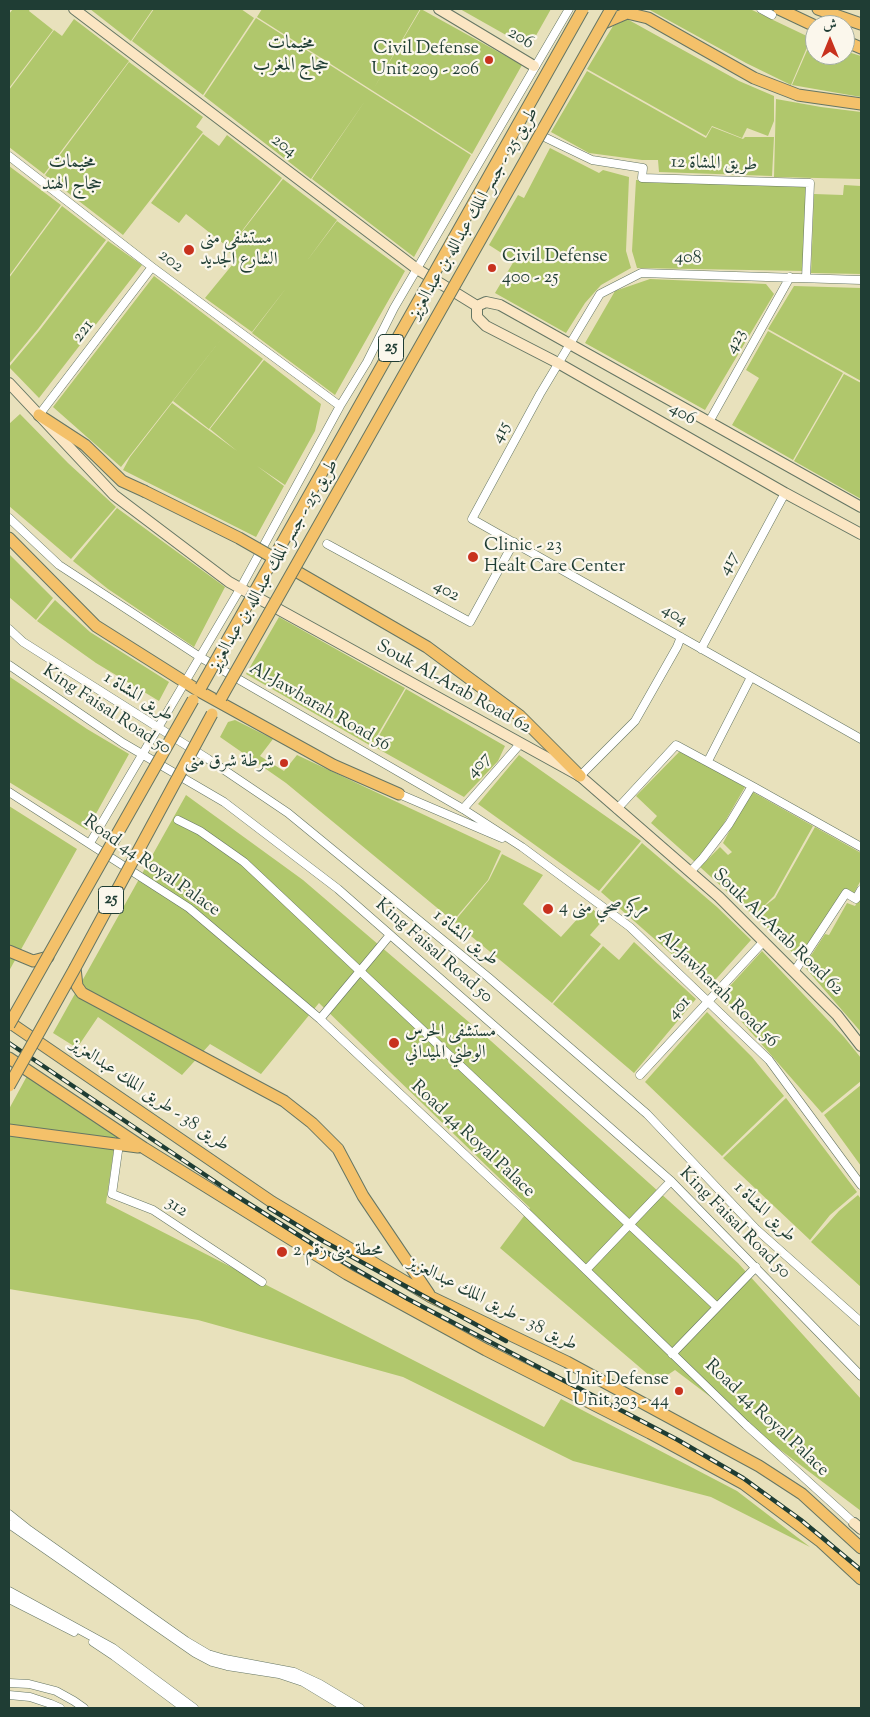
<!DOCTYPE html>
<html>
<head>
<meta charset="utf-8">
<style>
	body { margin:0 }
	#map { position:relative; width:870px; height:1717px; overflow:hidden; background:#e8e1bc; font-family:"Sorts Mill Goudy",Amiri,serif }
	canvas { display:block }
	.frame { position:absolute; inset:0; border:10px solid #1f3d34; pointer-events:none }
	.north { position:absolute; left:805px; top:15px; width:50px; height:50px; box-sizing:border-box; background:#fbf7ec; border:1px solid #a3ada2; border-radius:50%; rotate:0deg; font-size:14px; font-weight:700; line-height:20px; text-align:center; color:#1f3d34 }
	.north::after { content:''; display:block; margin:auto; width:18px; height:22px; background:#c8321e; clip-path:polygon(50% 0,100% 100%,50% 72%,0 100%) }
</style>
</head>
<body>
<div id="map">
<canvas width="870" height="1717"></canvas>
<div class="frame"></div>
<div class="north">ش</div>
</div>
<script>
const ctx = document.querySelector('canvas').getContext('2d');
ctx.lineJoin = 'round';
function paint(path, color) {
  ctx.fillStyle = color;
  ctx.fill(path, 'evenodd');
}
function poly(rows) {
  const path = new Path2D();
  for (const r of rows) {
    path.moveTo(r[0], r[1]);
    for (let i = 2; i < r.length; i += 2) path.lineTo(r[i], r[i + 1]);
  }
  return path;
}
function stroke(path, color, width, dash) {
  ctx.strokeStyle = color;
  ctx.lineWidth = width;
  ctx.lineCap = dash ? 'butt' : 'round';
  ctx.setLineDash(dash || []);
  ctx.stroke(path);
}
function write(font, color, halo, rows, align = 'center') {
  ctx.font = font + ' "Sorts Mill Goudy",Amiri,serif';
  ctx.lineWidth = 4.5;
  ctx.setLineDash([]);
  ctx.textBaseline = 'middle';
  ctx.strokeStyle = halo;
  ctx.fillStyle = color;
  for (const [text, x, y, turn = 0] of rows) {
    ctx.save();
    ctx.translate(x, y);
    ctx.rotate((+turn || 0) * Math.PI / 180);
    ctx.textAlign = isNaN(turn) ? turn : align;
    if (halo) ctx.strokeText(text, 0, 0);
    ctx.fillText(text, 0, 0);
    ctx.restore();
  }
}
paint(poly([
	[13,9,30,9,29,11,53,30,9,88,9,14],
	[90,9,153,9,131,41],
	[154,9,241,9,254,18,203,95,132,41],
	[262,9,420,9,374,88,421,9,522,65,472,154,257,17],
	[460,9,551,9,529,48],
	[648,9,750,9,811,38,791,85,746,63],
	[256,18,471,155,414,257,312,179,365,101,311,179,204,96],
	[74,19,129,61,44,174,9,147,9,90,54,30,62,36],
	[627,19,739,81,774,96,774,121,768,136,747,128,742,138,712,126,706,136,587,69,613,26],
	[812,39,815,40,815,55,845,55,845,51,861,56,861,97,792,85],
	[129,62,203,117,196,127,203,132,123,235,45,175],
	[587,71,706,138,712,127,743,139,745,137,774,137,772,176,659,172,658,160,642,160,589,153,551,132],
	[776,99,821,107,861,112,861,179,774,177],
	[203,134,219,146,227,135,282,178,229,248,186,214,179,223,151,203],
	[550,148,599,173,603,170,629,177,626,251,631,268,601,285,585,303,566,333,495,293,514,261,489,245,518,195,524,198],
	[9,166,61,205,9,276],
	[283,179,337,220,306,262,337,221,405,271,335,395,252,333,287,287,252,332,205,298,237,259,227,251],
	[636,180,808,186,805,271,637,268,632,251],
	[844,185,861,186,861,274,811,273,814,194,843,195],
	[62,206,106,240,38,329,9,364,9,278],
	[108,241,142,265,39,398,9,367,39,331],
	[154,276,263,359,209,429,173,401,222,338,121,467,53,407],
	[650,279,766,284,774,294,705,410,585,343,615,291],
	[794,286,861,288,861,381,768,329],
	[768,331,843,373,793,460,732,425,759,378,746,370],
	[264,360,321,404,315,431,285,485,257,466,284,486,256,537,123,470,130,457,172,403,237,451,210,429],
	[844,374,861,383,861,499,794,461],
	[20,414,68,463,116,507,71,559,9,506,9,424],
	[117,508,225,587,194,647,108,589,73,561],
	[9,554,53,598,36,620,9,597],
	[55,600,90,632,169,682,159,701,96,663,37,621],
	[279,617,405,688,371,746,246,674],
	[10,677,87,729,129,754,87,830,9,782],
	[406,689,505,746,498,761,464,797,373,746],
	[235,720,273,739,260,756,284,771,297,755,501,851,488,880,453,921,286,783,220,737,228,722],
	[682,749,689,756,745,787,716,837,695,862,651,823,657,816,636,796],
	[519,755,641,841,599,891,478,804],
	[751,791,813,826,774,896,754,916,700,867,720,847,728,855,732,852,723,843],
	[186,795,303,880,491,1041,738,1263,861,1399,861,1511,675,1370,657,1382,500,1248,530,1208,319,1003,261,1074,210,1044,182,1075,98,1017,77,1048,53,1033],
	[9,806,77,849,9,971],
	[815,827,861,853,861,880,854,893,845,889,815,939,797,957,756,917,766,905,775,898],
	[642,843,717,907,751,940,709,987,601,892],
	[502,854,543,875,523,904,561,937,589,906,604,919,590,935,601,944,552,1003,454,922,489,880],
	[861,895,861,1032,802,964,812,954,825,934,829,935,847,903,855,906],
	[634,942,696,999,634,1073,553,1004,603,946,619,960],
	[762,951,844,1037,861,1058,861,1081,822,1113,720,997],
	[707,1012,752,1057,784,1096,722,1156,645,1082],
	[27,1076,116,1135,106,1203,544,1427,561,1399,737,1491,810,1547,711,1497,573,1461,403,1377,198,1320,9,1289,9,1109],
	[861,1085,861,1166,824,1115],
	[786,1098,857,1192,830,1215,810,1240,723,1158],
	[858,1195,861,1199,861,1287,811,1242,839,1211]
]), '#b0c76c');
const street = poly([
	[761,9,772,15],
	[538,134,592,160,643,168,642,178,810,183,806,278],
	[9,156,152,267,340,406],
	[861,280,641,273,600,294,540,394,472,519,861,739],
	[39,415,152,267],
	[709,422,790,277],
	[9,518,59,565,200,657,463,809,522,847,630,927,769,1060,861,1185],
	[327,544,470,622,514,542],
	[9,629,23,642,208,759,288,813,488,977,647,1114,756,1229,861,1322],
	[701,649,785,493],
	[9,665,123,743,224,802,338,889,671,1181,861,1376],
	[708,761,751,677],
	[580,776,635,721,677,647,681,637],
	[9,792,189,908,320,1019,521,1207,746,1425,854,1523],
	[399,794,502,838],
	[463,809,520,744],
	[617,809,676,745,752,786],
	[178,820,200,831,244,862,717,1307],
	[90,843,240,589,340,406,367,362,394,308,569,9],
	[690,872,703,858,729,824,752,786,861,847],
	[794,972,846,893,856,899,861,890],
	[320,1019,390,935],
	[640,1075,764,941],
	[119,1144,112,1194,153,1210,262,1282],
	[586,1270,671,1181],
	[672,1354,756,1267],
	[9,1514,29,1530,186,1641,208,1654,225,1659,294,1672,320,1684,360,1708],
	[9,1524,195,1653,212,1662,227,1666,279,1674,303,1682,346,1708],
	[9,1591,113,1648,194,1708],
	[9,1599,74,1632],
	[93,1642,114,1656,184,1708],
	[9,1683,29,1684,56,1691,74,1701,84,1708],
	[9,1695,30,1697,51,1704,60,1708]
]);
const secondary = poly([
	[74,9,417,269,477,306],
	[439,9,534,66],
	[9,383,114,495,229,582,580,776,719,897,837,1015,861,1046],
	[861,507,500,305,486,302,477,306,477,317,486,326,558,363,785,493,861,534],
	[854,1523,861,1529]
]);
const primary = poly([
	[779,9,815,26],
	[818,9,861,24],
	[604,23,627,13,648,18,754,78,798,95,861,104],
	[845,41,861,48],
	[39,415,85,445,122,481,144,491],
	[9,538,96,626,199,691,333,765,399,794],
	[294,570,427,647,520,716,580,776],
	[9,951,33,961,48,957],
	[75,968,77,986,82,993,284,1101,312,1123,338,1149,363,1196,429,1294],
	[9,1022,272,1202,431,1297,567,1362,759,1466,802,1494,861,1548],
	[9,1058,144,1148,347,1274,486,1350,650,1433,744,1484,820,1541,861,1579],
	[9,1130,138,1147]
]);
stroke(street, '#657664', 9);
stroke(secondary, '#657664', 12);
stroke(primary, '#657664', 13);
stroke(street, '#fff', 8);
stroke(secondary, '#fbe6c3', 10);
stroke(primary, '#f4c16a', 11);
const rail = poly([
	[9,1043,229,1191,319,1248,408,1299,678,1440,743,1478,801,1520,861,1570],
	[269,1208,323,1241,506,1341]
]);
stroke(rail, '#1f3d34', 4.5);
stroke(rail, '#fbf7ec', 2.5, [8]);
const primaryBridge = poly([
	[144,491,239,538,274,558],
	[201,687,583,9],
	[221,698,611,9],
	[9,1025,193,700],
	[9,1086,75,968,212,714]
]);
stroke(primaryBridge, '#657664', 13, []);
stroke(primaryBridge, '#f4c16a', 11);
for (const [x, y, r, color] of [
	[489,60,5,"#c8321e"],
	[189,250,6,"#c8321e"],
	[492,268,5,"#c8321e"],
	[473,557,6,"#c8321e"],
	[284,763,5,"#c8321e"],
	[548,909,6,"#c8321e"],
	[394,1043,6,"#c8321e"],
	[282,1252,6,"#c8321e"],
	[679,1391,5,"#c8321e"]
]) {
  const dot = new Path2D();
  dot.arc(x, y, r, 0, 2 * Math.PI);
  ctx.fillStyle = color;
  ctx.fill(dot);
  stroke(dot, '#fbf7ec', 2);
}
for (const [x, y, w] of [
	[391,348,25],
	[111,900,25]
]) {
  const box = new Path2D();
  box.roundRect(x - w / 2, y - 13.5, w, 27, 4);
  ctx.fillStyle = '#fbf7ec';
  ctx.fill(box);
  stroke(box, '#1f3d34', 1);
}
write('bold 16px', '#1f3d34', null, [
	["25",391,348],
	["25",111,900]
]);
write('18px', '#1f3d34', '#fbf7ec', [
	["206",520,39,31],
	["204",283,147,37],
	["طريق المشاة 12",714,165,2],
	["طريق 25 - جسر الملك عبدالله بن عبدالعزيز",475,214,-60],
	["408",688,259,2],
	["202",170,262,37],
	["221",84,332,-53],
	["423",737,342,-61],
	["406",682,415,30],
	["415",502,433,-62],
	["417",730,564,-62],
	["طريق 25 - جسر الملك عبدالله بن عبدالعزيز",275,566,-60],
	["402",446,592,29],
	["404",674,616,30],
	["Souk Al-Arab Road 62",453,688,29],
	["طريق المشاة 1",138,698,32],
	["Al-Jawharah Road 56",319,708,30],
	["King Faisal Road 50",106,711,33],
	["407",480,766,-49],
	["Road 44 Royal Palace",151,867,35],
	["Souk Al-Arab Road 62",777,933,44],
	["طريق المشاة 1",465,939,39],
	["King Faisal Road 50",433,952,41],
	["Al-Jawharah Road 56",717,990,44],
	["401",680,1009,-47],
	["طريق 38 - طريق الملك عبدالعزيز",149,1096,34],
	["Road 44 Royal Palace",472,1140,43],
	["312",176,1208,33],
	["طريق المشاة 1",764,1213,44],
	["King Faisal Road 50",734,1224,45],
	["طريق 38 - طريق الملك عبدالعزيز",492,1305,27],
	["Road 44 Royal Palace",766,1419,43]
]);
write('18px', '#1f3d34', '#fbf7ec', [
	["Civil Defense",479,50,"right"],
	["Unit 209 - 206",479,71,"right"],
	["مستشفى منى",200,240],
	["الشارع الجديد",200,261],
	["Civil Defense",502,258],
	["400 - 25",502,279],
	["Clinic - 23",484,547],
	["Healt Care Center",484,568],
	["شرطة شرق منى",274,763,"right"],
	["مركز صحي منى 4",559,909],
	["مستشفى الحرس",405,1033],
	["الوطني الميداني",405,1054],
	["محطة منى رقم 2",293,1252],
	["Unit Defense",669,1381,"right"],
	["Unit 303 - 44",669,1402,"right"]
], 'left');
write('19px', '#1f3d34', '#fbf7ec', [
	["مخيمات",291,45],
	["حجاج المغرب",291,67],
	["مخيمات",72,164],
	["حجاج الهند",72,186]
]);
</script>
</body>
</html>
